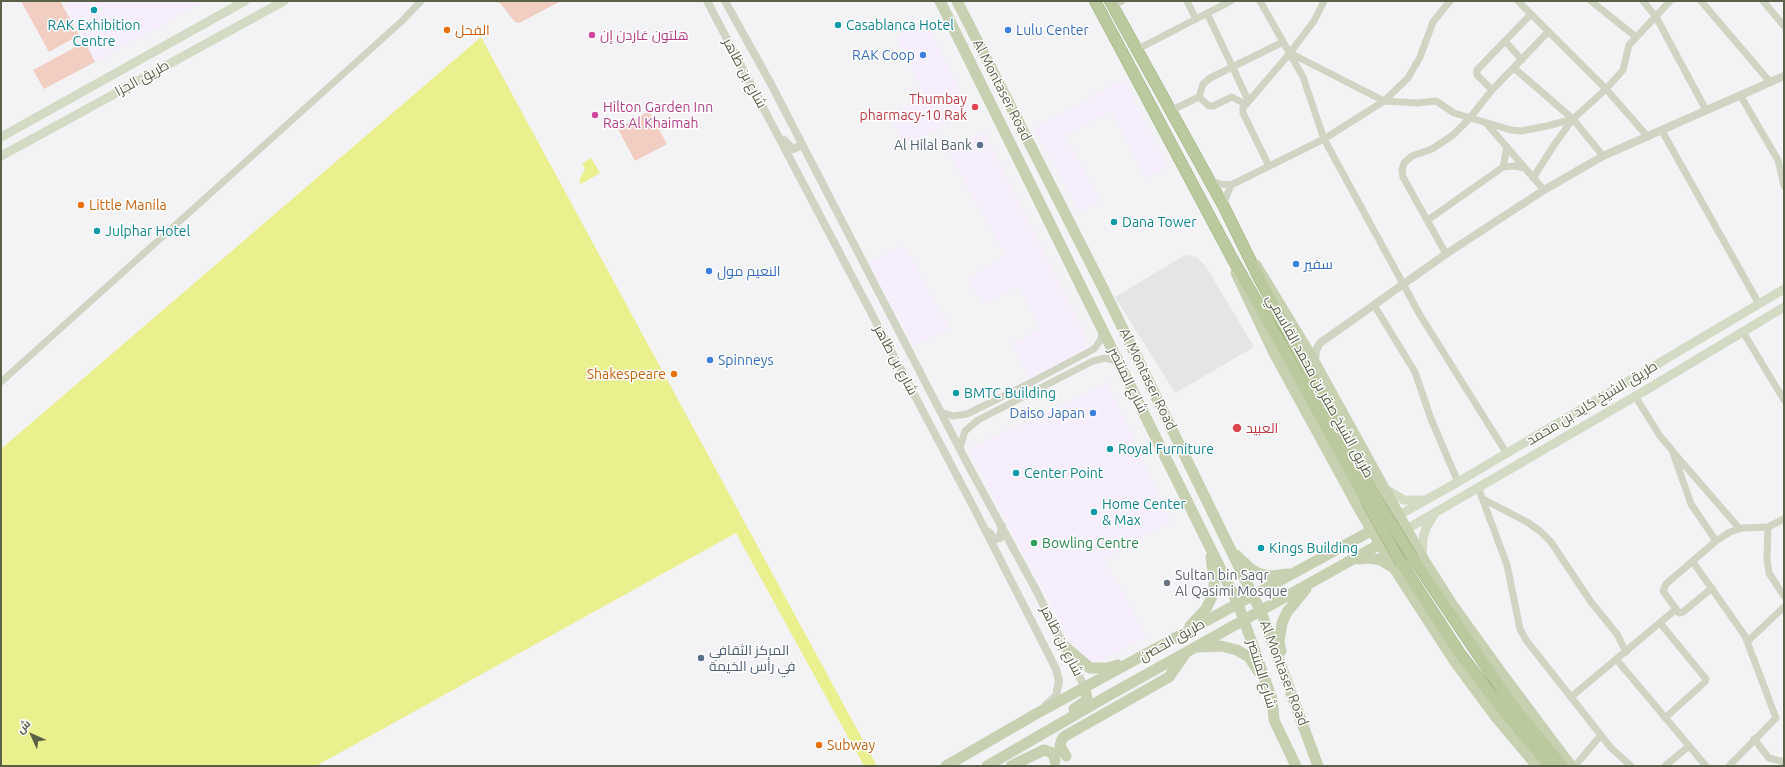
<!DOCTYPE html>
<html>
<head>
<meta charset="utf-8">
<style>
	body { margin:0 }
	#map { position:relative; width:1785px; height:767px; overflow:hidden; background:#f3f3f5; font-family:Ubuntu,Cairo,sans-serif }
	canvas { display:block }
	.frame { position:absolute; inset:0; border:2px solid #596149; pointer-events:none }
	.north { position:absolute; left:12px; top:715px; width:40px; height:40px; -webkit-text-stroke:3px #fff; paint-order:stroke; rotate:315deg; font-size:11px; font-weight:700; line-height:16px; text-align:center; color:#596149 }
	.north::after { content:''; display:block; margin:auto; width:14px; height:18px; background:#596149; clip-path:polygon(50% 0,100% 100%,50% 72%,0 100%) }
</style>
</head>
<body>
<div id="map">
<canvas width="1785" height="767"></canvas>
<div class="frame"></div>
<div class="north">ش</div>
</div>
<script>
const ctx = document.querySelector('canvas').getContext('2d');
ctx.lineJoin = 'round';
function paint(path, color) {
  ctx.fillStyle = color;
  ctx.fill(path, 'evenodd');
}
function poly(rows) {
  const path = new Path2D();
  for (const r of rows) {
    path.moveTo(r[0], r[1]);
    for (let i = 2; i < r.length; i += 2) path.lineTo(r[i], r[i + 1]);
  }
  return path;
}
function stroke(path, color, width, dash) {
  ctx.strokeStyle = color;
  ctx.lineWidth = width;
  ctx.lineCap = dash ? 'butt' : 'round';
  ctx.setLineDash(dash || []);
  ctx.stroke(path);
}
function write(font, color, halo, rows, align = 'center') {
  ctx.font = font + ' Ubuntu,Cairo,sans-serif';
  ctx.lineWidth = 3;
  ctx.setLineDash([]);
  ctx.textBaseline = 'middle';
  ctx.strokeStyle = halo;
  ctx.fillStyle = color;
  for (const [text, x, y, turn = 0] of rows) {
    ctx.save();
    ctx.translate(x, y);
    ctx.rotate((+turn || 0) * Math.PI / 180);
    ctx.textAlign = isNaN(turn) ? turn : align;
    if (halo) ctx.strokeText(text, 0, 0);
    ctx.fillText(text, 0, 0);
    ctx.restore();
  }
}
paint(poly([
	[64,1,204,1,95,62],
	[925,20,969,111,905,146,889,116,925,95,897,37],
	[1124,80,1168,166,1145,177,1111,111,1064,136,1101,201,1080,213,1034,128],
	[983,132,1086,338,1086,348,1031,380,1012,345,1041,329,1018,286,984,304,968,279,1007,255,978,206,949,150],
	[903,245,950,329,913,346,869,263],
	[1107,383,1171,521,1104,560,1146,636,1084,669,969,450]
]), '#f7eefd');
paint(poly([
	[1185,255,1197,257,1205,265,1254,347,1175,393,1115,297]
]), '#e4e5e6');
paint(poly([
	[21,1,60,1,79,35,49,52],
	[490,1,561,1,519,23,515,22,500,3],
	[85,42,95,62,44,89,33,70],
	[649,111,667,144,635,161,618,129]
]), '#f2cdc2');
paint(poly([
	[481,37,877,766,864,766,736,533,316,766,1,766,1,449],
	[591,158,600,173,581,184,579,180,585,169,582,164]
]), '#eaf08e');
const trunk = poly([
	[1095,1,1232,258,1282,346,1367,502],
	[1110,1,1223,205,1260,280,1376,498],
	[1412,557,1510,702,1562,766],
	[1401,563,1461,655,1510,719,1550,766]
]);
stroke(trunk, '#99ae75', 12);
stroke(poly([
	[1187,1,1196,19],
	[1260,1,1303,77,1324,139,1420,315,1507,454],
	[1518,1,1606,89,1648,137],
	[1591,1,1636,37],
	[1643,1,1656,17,1706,110],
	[1701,1,1770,82],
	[1763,1,1784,26],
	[1112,6,1122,1],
	[1207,13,1248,100],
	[1505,41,1522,60],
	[1136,50,1231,1],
	[1290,53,1384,101,1417,103,1436,101,1454,113,1511,130,1521,131,1547,126,1573,119],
	[1514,68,1573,119,1603,156],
	[1492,90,1477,75,1477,70,1531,14],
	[1740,95,1778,160,1784,186],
	[1199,97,1209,106,1213,106,1232,97,1245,104],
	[1170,111,1199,97,1203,84,1210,78,1283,42],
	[1486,123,1544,190],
	[1662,131,1759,304],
	[1269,166,1243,113,1243,108,1290,53,1314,21,1324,1],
	[1503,167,1507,147],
	[1533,178,1554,145,1573,119,1606,89,1623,70,1629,45,1670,1],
	[1209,180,1220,184,1231,185,1324,139,1384,101,1408,78,1420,57,1433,22,1450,1],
	[1223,205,1231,185],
	[1428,220,1503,167,1514,166,1525,168],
	[1446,254,1403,177,1402,170,1404,163,1412,156,1432,149,1453,135,1469,119,1492,90,1548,32],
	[1374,305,1415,372,1431,419,1458,482],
	[1743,332,1784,400],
	[1,382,402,21,421,1],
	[1635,396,1660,436,1672,450,1691,504,1716,541],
	[941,412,953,416,967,414,1026,385,1094,349,1100,341,1103,330],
	[960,448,965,431,978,420,1093,361,1105,358,1113,360,1119,365],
	[1674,453,1739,528],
	[1478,487,1507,565,1520,629,1526,640,1611,748,1631,766],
	[1483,499,1527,522,1540,531,1551,542,1591,602,1617,634,1626,652],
	[1768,527,1767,559,1769,573,1784,596],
	[1693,562,1745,636,1776,718,1729,766],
	[1712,588,1683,612,1679,613,1663,591,1666,584,1716,541,1730,532,1742,528,1768,527,1784,519],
	[1660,623,1706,679,1705,682,1665,718],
	[1747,642,1784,607],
	[1616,659,1706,766],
	[1571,697,1675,610],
	[1754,739,1769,758,1784,762],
	[1575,766,1601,735],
	[1665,766,1689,746]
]), '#cfd4c3', 7);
stroke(poly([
	[707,1,975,510,1056,669,1059,681,1056,696,1046,705],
	[725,1,771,84,966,461,1036,590,1085,688],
	[784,140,793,149,802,145],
	[1315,362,1316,350,1320,343,1446,254,1544,190,1603,156,1784,76],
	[989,532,995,539,1000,538,1002,526]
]), '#cfd4c3', 8);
stroke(poly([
	[1,137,245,1],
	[1,156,284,1],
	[1385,489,1404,500,1423,500],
	[1399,515,1458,482,1784,289],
	[1407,529,1646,390,1784,307],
	[1422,557,1423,538,1426,528,1435,513]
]), '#d3dbc5', 9);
stroke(poly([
	[940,1,1238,604,1272,699,1274,720,1296,766],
	[957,1,1103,288,1261,612,1318,766],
	[1256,265,1310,354,1422,557,1451,603,1500,671,1571,766],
	[1236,273,1273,351,1361,512,1394,568,1455,662,1495,716,1537,766],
	[1236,555,1251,569,1260,574,1271,576,1288,574],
	[1358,559,1369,558,1381,560,1394,568],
	[1190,626,1206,609,1214,592,1214,579,1211,557],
	[1064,646,1090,668,1107,668,1118,665],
	[1199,647,1221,646,1237,650,1249,657,1258,671],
	[1281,651,1279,642,1282,623,1287,612,1306,589],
	[1074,709,1084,702,1087,698,1085,688],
	[1066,756,1060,746,1062,739,1065,736,1169,677,1185,654],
	[946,766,1034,715,1378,527],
	[987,766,1106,697,1407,529],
	[1011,766,1044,750,1053,753,1055,761]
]), '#c7d1b2', 11);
stroke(trunk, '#baca9e', 11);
const trunkBridge = poly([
	[1376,498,1412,557],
	[1367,502,1401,563]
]);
stroke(trunkBridge, '#99ae75', 12, []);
stroke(trunkBridge, '#baca9e', 11);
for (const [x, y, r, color] of [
	[94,10,4,"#0f9aa8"],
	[838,25,4,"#0f9aa8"],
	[447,30,4,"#e8710a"],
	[1008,30,4,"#3f7fe0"],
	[592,35,4,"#d1479c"],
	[923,55,4,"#3f7fe0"],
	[975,107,4,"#e0444e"],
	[595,115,4,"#d1479c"],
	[980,145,4,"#5c6f8a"],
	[81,205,4,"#e8710a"],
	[1114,222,4,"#0f9aa8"],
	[97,231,4,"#0f9aa8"],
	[1296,264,4,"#3f7fe0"],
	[709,271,4,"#3f7fe0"],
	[710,360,4,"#3f7fe0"],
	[674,374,4,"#e8710a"],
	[956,393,4,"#0f9aa8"],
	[1093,413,4,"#3f7fe0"],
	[1237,428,5,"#e0444e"],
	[1110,449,4,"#0f9aa8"],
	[1016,473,4,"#0f9aa8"],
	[1094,512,4,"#0f9aa8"],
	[1034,543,4,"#2e9e5b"],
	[1261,548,4,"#0f9aa8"],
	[1167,583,4,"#6b7280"],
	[701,658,4,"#5c6f8a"],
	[819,745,4,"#e8710a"]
]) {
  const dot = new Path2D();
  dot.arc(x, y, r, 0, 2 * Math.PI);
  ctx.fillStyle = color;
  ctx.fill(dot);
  stroke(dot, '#fff', 1.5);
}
write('14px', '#0d838f', '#fff', [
	["RAK Exhibition",94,25,"center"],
	["Centre",94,41,"center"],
	["Casablanca Hotel",846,25],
	["Dana Tower",1122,222],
	["Julphar Hotel",105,231],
	["BMTC Building",964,393],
	["Royal Furniture",1118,449],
	["Center Point",1024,473],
	["Home Center",1102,504],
	["& Max",1102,520],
	["Kings Building",1269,548]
], 'left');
write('14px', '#c56008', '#fff', [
	["الفحل",455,30],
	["Little Manila",89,205],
	["Shakespeare",666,374,"right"],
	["Subway",827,745]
], 'left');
write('14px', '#366cbe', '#fff', [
	["Lulu Center",1016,30],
	["RAK Coop",915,55,"right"],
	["سفير",1304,264],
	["النعيم مول",717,271],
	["Spinneys",718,360],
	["Daiso Japan",1085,413,"right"]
], 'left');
write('14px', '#b23c85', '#fff', [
	["هلتون غاردن إن",600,35],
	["Hilton Garden Inn",603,107],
	["Ras Al Khaimah",603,123]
], 'left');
write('14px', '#596149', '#fff', [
	["شارع بن ظاهر",745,73,62],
	["طريق الجزا",142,78,-29],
	["Al Montaser Road",1002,90,63],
	["شارع بن ظاهر",896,360,62],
	["Al Montaser Road",1148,379,64],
	["شارع المنتصر",1128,380,64],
	["طريق الشيخ صقر بن محمد القاسمي",1320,386,61],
	["طريق الشيخ كايد بن محمد",1592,403,-31],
	["طريق الحصن",1172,640,-29],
	["شارع بن ظاهر",1062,641,63],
	["Al Montaser Road",1284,673,69],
	["شارع المنتصر",1262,674,73]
]);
write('14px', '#be3a42', '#fff', [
	["Thumbay",967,99],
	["pharmacy-10 Rak",967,115],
	["العبيد",1246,428,"left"]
], 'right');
write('14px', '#4e5e75', '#fff', [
	["Al Hilal Bank",972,145],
	["المركز الثقافي",709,650,"left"],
	["في رأس الخيمة",709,666,"left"]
], 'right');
write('14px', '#27864d', '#fff', [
	["Bowling Centre",1042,543]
], 'left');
write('14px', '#5b616d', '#fff', [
	["Sultan bin Saqr",1175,575],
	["Al Qasimi Mosque",1175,591]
], 'left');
</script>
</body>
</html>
